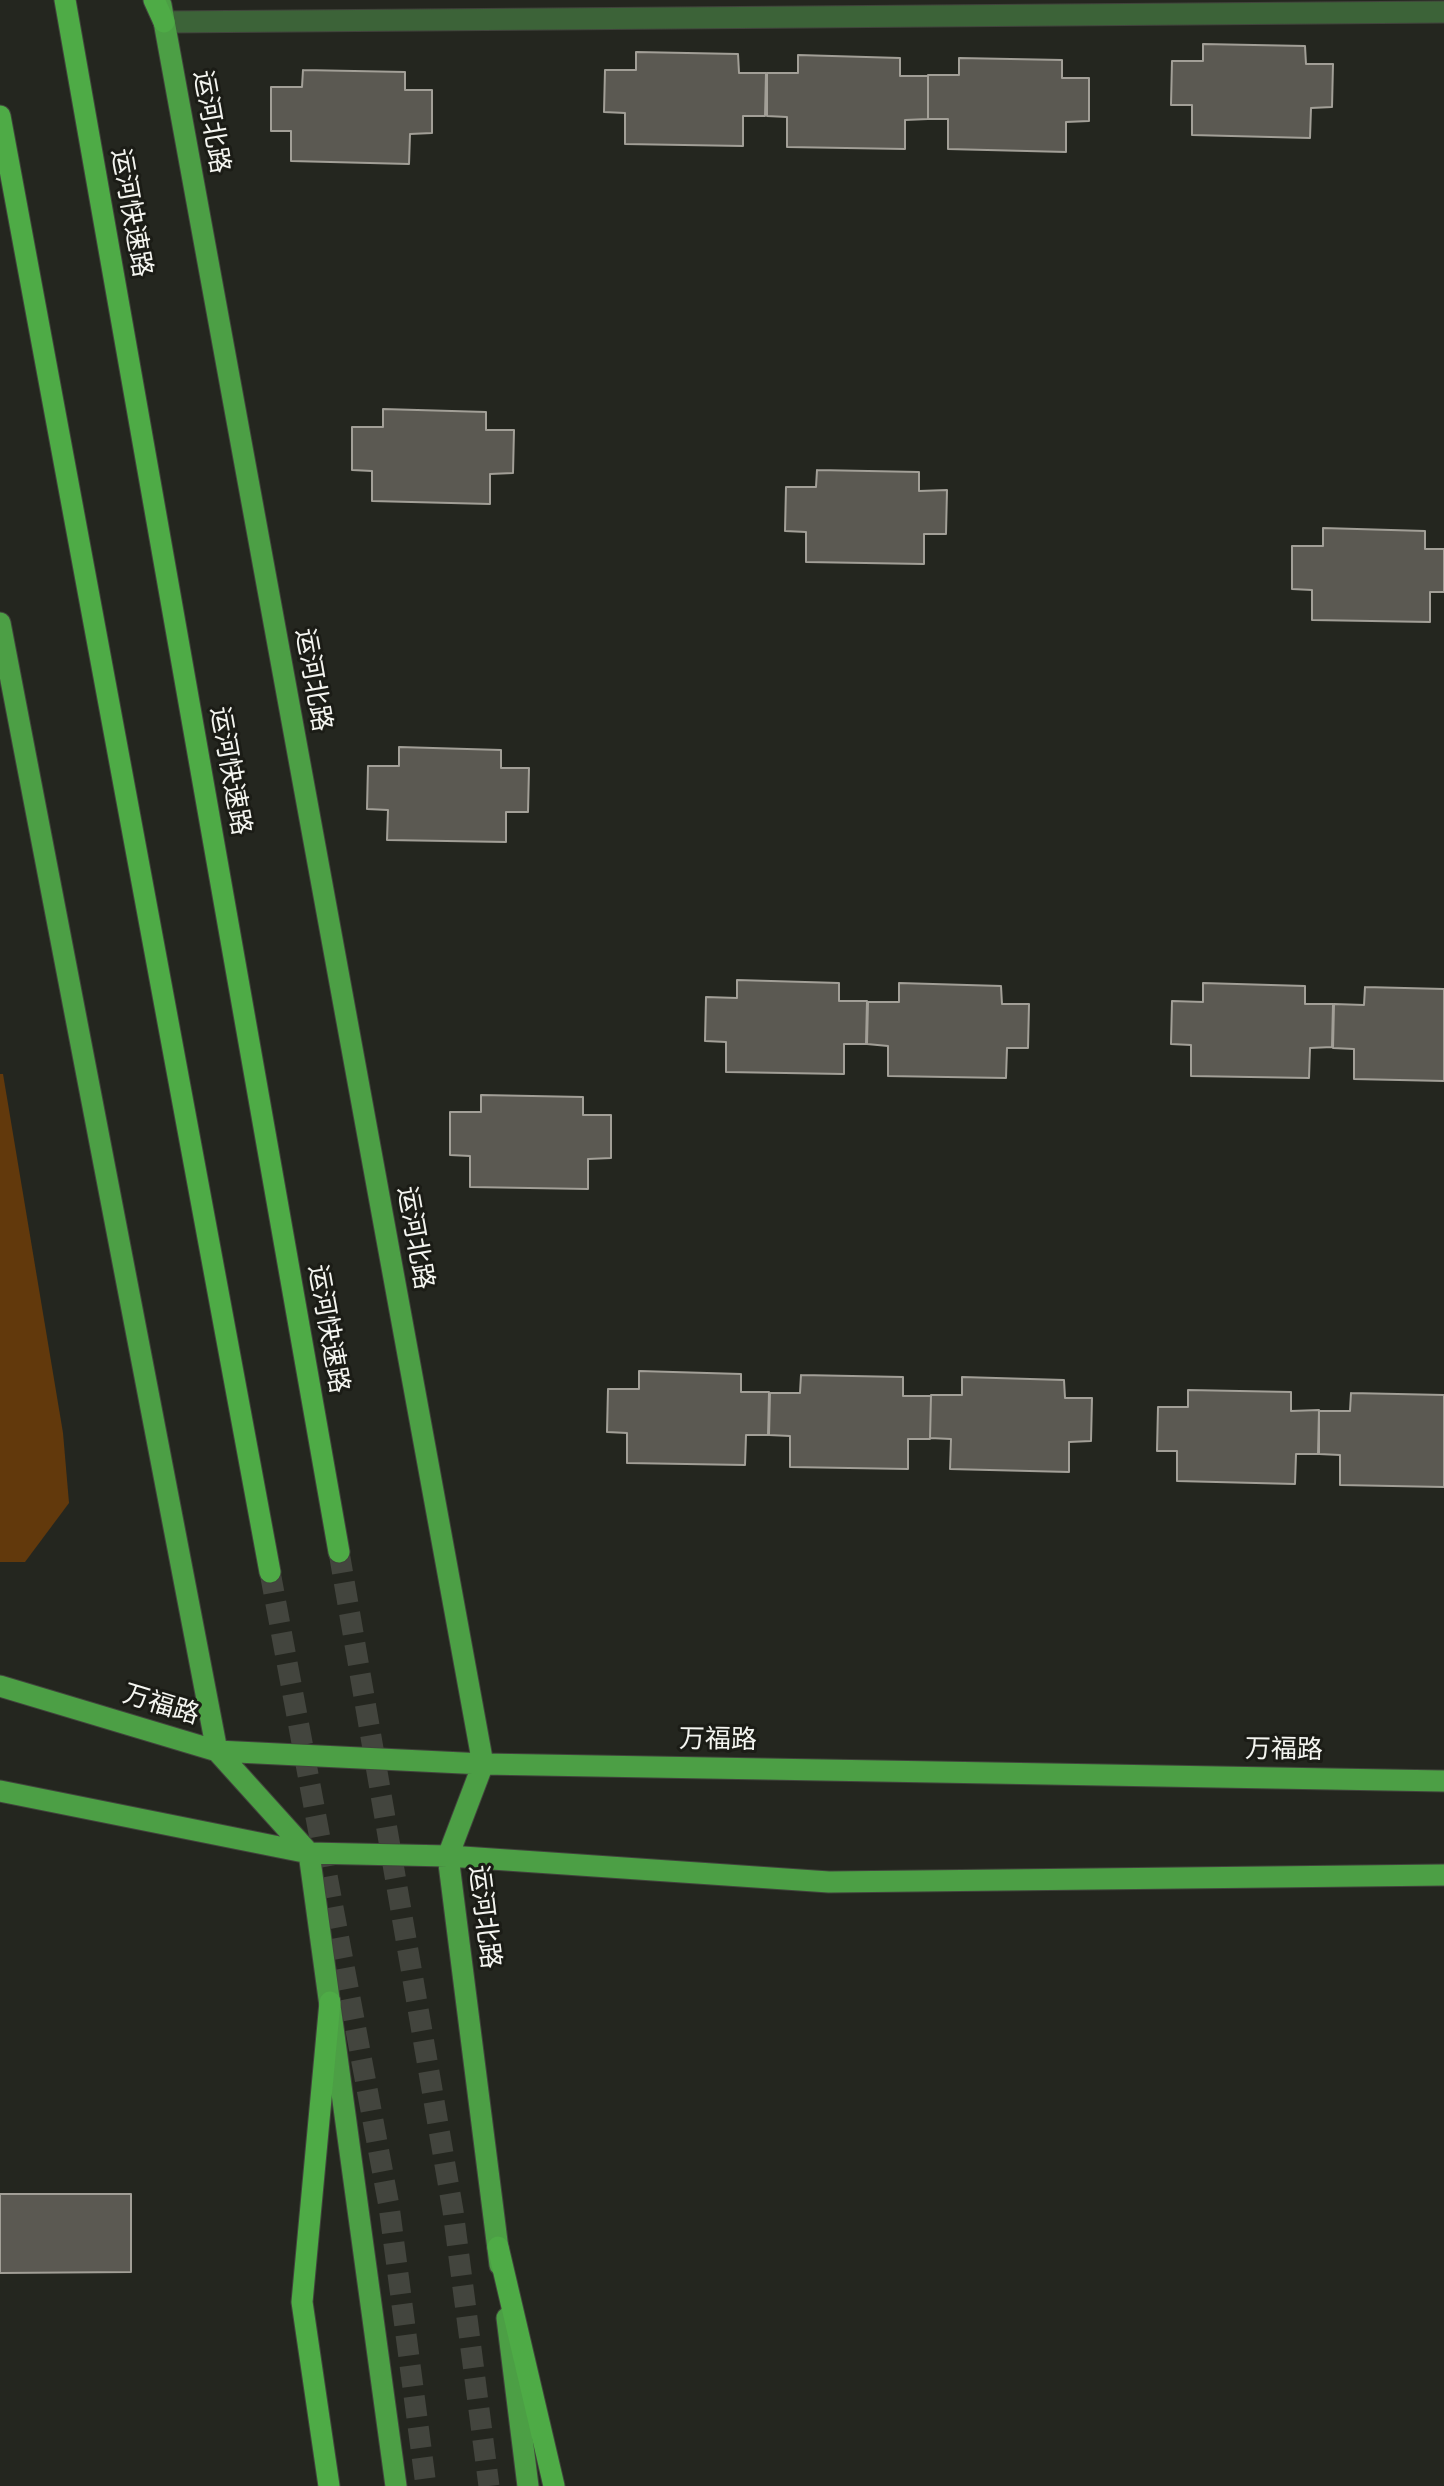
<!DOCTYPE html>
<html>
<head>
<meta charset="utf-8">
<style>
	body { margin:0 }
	canvas { display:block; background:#24261f }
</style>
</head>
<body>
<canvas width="1444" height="2486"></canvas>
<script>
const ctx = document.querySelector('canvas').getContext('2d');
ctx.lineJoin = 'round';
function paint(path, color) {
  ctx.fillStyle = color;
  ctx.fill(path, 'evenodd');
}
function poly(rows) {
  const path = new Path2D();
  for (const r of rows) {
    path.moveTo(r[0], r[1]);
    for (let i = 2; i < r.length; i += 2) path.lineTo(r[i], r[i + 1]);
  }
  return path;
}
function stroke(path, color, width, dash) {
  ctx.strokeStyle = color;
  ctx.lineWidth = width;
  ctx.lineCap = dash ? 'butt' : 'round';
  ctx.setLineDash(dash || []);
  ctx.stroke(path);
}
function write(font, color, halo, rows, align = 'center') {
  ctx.font = font + ' Figtree,"Noto Sans SC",sans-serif';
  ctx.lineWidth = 6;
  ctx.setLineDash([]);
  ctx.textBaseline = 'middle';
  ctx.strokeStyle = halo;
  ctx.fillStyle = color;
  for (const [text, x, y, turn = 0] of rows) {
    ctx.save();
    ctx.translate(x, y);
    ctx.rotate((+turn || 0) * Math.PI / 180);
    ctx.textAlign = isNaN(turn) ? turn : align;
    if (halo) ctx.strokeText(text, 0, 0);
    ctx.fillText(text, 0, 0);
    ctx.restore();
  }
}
paint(poly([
	[0,1074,3,1074,63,1433,69,1503,25,1562,0,1562]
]), '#62390c');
const building = poly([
	[1203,44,1305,46,1306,64,1333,64,1332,107,1311,108,1310,138,1192,135,1192,105,1171,105,1172,61,1203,61,1203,44],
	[636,52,738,54,739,73,766,73,765,116,743,116,743,146,625,144,625,113,604,112,605,70,636,70,636,52],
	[798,55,900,58,900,76,928,76,928,119,905,120,905,149,787,147,787,117,767,116,767,73,798,73,798,55],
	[959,58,1062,60,1062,78,1089,78,1089,121,1066,122,1066,152,948,149,948,119,928,119,928,75,959,75,959,58],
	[303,70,405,72,405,90,432,90,432,133,410,134,409,164,291,161,291,131,271,131,271,87,302,87,303,70],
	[383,409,486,412,486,430,514,430,513,473,490,474,490,504,372,501,372,471,352,470,352,427,383,427,383,409],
	[817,470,919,472,919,491,947,490,946,534,924,534,924,564,806,562,806,532,785,531,786,487,816,487,817,470],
	[1323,528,1425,531,1425,549,1444,549,1444,592,1430,592,1430,622,1312,620,1312,590,1292,589,1292,546,1323,546,1323,528],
	[399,747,501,750,501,768,529,768,528,812,506,812,506,842,387,840,388,810,367,809,368,766,399,766,399,747],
	[737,980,839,983,839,1001,867,1001,866,1044,844,1044,844,1074,726,1072,726,1042,705,1041,706,997,737,998,737,980],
	[899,983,1001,986,1002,1004,1029,1004,1028,1048,1007,1048,1006,1078,888,1076,888,1046,867,1044,868,1002,899,1002,899,983],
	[1203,983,1305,986,1305,1004,1333,1004,1332,1047,1310,1048,1309,1078,1191,1076,1191,1045,1171,1044,1172,1001,1203,1002,1203,983],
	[1365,987,1444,989,1444,1081,1354,1079,1354,1049,1333,1048,1334,1004,1364,1005,1365,987],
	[481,1095,583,1097,583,1115,611,1115,611,1158,588,1159,588,1189,470,1187,470,1156,450,1155,450,1112,481,1112,481,1095],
	[639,1371,741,1374,741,1392,769,1392,768,1435,746,1435,745,1465,627,1463,627,1433,607,1432,608,1389,639,1389,639,1371],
	[801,1375,903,1377,903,1396,931,1396,930,1439,908,1439,908,1469,790,1467,790,1436,769,1435,770,1393,800,1393,801,1375],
	[962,1377,1064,1380,1065,1398,1092,1398,1091,1441,1069,1442,1069,1472,950,1469,951,1439,930,1438,931,1395,962,1395,962,1377],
	[1188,1390,1291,1392,1291,1411,1319,1410,1318,1454,1296,1454,1295,1484,1177,1481,1177,1451,1157,1451,1158,1407,1188,1407,1188,1390],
	[1351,1393,1444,1395,1444,1487,1340,1485,1340,1455,1319,1454,1319,1411,1350,1411,1351,1393],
	[0,2194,131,2194,131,2272,0,2273,0,2194]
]);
paint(building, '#5b5952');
stroke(building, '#a29f97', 2);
stroke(poly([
	[339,1552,453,2211,489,2486],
	[270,1572,389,2206,426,2486]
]), '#43453e', 21, [21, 10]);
const minor = poly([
	[164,22,1444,12]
]);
const primary = poly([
	[161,5,483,1764,448,1856,500,2265],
	[0,623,217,1751,309,1853,396,2486],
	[0,1686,217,1751,483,1764,1444,1781],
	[0,1791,309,1853,448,1856,829,1882,1444,1875],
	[507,2318,528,2486]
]);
const trunk = poly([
	[65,0,339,1552],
	[154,0,164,22],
	[0,116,270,1572],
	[498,2247,554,2486],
	[329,2486,302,2302,330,2002]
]);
stroke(minor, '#41433c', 23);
stroke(primary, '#41433c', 23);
stroke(trunk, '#41433c', 23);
stroke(minor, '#3c6338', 21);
stroke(primary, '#4c9f45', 21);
stroke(trunk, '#4eab46', 21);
write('26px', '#f4f5f0', '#1b1c16', [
	["运河北路",211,122,80],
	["运河快速路",131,213,80],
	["运河北路",313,680,80],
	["运河快速路",230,771,80],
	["运河北路",415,1238,80],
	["运河快速路",328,1329,80],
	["万福路",161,1705,17],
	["万福路",718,1740,1],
	["万福路",1284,1750,1],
	["运河北路",484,1917,83]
]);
</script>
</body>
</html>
